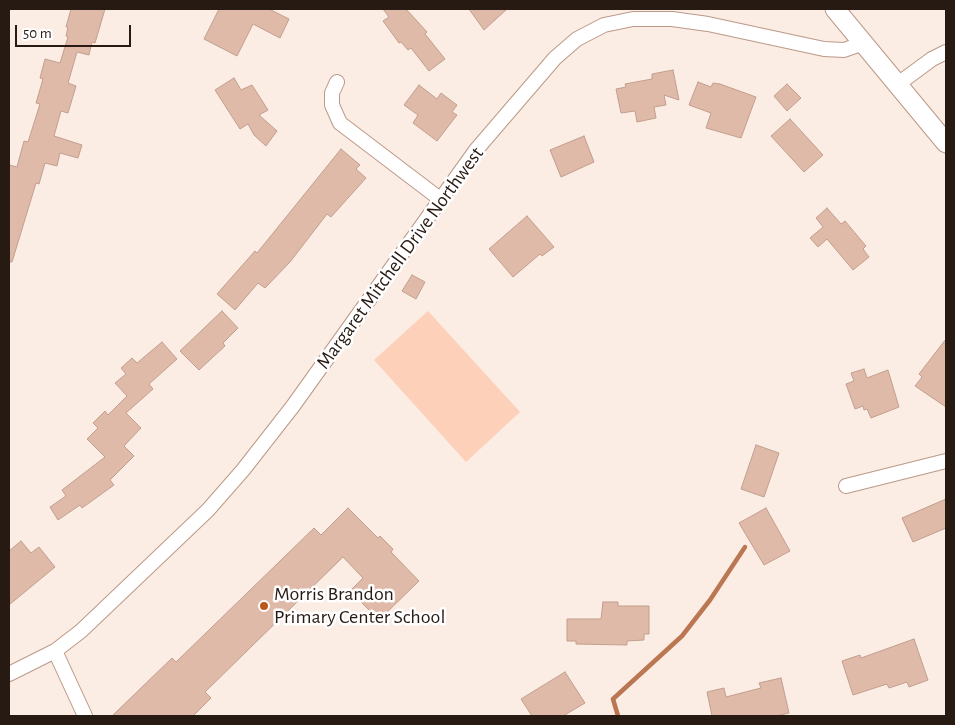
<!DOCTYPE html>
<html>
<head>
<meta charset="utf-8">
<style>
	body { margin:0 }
	#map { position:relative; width:955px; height:725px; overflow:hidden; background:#fbece4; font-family:"Alegreya Sans",sans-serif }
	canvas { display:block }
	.frame { position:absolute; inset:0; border:10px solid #271a13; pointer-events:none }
	.scale { position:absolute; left:15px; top:25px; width:116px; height:22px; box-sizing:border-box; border:2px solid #271a13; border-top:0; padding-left:6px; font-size:15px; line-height:18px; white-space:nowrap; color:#271a13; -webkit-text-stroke:4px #fff; paint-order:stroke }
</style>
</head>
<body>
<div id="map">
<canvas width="955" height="725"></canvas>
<div class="frame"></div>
<div class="scale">50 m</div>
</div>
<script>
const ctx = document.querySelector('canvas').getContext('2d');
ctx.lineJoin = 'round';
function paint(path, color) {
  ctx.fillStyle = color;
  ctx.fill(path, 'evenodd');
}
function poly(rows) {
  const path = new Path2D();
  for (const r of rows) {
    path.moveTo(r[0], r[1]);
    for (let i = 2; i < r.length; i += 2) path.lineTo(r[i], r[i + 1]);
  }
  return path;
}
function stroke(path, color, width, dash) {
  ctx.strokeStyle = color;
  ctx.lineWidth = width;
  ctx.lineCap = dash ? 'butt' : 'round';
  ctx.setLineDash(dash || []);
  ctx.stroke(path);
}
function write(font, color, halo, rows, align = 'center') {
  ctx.font = font + ' "Alegreya Sans",sans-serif';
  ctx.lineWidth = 5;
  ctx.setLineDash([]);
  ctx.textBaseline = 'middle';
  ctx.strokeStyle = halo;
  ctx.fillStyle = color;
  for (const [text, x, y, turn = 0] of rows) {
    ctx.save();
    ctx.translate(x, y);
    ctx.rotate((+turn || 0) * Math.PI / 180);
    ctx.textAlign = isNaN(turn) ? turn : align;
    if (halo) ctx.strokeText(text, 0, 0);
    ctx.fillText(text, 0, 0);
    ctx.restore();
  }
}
paint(poly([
	[428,311,520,412,466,462,374,360]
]), '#fdd0ba');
stroke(poly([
	[618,716,613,699,682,636,710,600,745,547]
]), '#bb7652', 4.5);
const building = poly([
	[71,9,105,9,95,43,92,42,89,55,77,52,68,83,76,86,68,113,61,111,54,136,82,145,78,158,60,153,57,166,45,163,39,184,36,183,12,262,9,262,9,165,17,167,24,141,28,142,40,104,36,103,43,79,40,78,45,59,60,63,68,37,66,36,68,27,66,27,71,9],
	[219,9,269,9,289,19,280,38,253,24,237,56,204,39,219,9],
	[383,9,406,9,427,32,425,34,445,59,429,71,411,48,408,50,401,42,399,43,383,21,389,17,383,9],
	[469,9,507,9,484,30,469,9],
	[673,70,679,100,664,95,666,105,654,107,656,118,637,122,635,111,621,113,616,89,626,87,625,84,652,79,652,74,673,70],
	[234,78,241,90,252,85,268,110,259,115,277,131,266,146,254,135,248,124,240,129,215,90,234,78],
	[698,82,711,87,713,83,720,84,756,97,741,138,706,128,711,113,689,105,698,82],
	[787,84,801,98,787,111,774,96,787,84],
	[419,85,437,99,441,93,457,105,452,112,457,115,437,141,413,123,418,115,404,105,419,85],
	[790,119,823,155,804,172,771,136,790,119],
	[584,136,594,162,561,177,550,150,584,136],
	[341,149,360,165,356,169,366,178,331,217,327,214,290,262,265,288,258,283,235,310,217,294,255,251,257,253,341,149],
	[827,208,841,224,845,221,866,246,863,249,869,257,853,270,827,239,818,247,810,238,823,227,816,218,827,208],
	[527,216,554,247,542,256,540,254,513,277,489,249,527,216],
	[412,275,425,282,416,299,402,291,412,275],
	[222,311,238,328,223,343,225,346,199,370,180,351,222,311],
	[946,339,946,407,915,386,922,377,919,374,946,339],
	[162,342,177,359,149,384,153,389,126,413,141,428,124,446,134,456,110,480,114,485,82,508,80,505,58,520,50,507,66,496,62,490,105,457,87,439,98,428,93,423,105,411,108,415,127,396,115,383,126,374,121,368,132,358,137,363,162,342],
	[864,369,867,378,888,370,899,407,871,418,867,409,864,410,863,406,855,409,846,384,854,381,851,373,864,369],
	[756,445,779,453,764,497,741,489,756,445],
	[946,499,946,528,913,542,902,518,946,499],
	[348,508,378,538,380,536,393,549,391,552,419,581,379,620,350,591,363,578,343,557,205,692,211,698,193,716,112,716,172,658,176,662,314,528,321,535,348,508],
	[766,508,790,551,764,565,739,523,766,508],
	[21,541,31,553,39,547,55,567,9,605,9,551,21,541],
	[603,602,618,602,618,606,649,606,649,634,644,634,644,640,627,641,627,645,576,644,576,641,567,641,567,619,601,619,603,602],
	[914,639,928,680,909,687,907,682,889,688,887,684,853,695,842,661,860,655,861,658,914,639],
	[565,672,585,703,563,716,532,716,521,699,565,672],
	[781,678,789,713,776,716,712,716,707,692,724,688,726,697,761,688,759,683,781,678]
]);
paint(building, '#dfbaa8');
stroke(building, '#c29e8d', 1);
const street = poly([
	[337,82,332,93,332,105,340,123,440,199],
	[898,84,932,59,946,52],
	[846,486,946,461],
	[55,651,85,716],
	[9,674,55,651,81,631,208,510,243,470,293,406,476,150,555,58,577,39,604,25,633,19,672,19,708,24,824,49,844,50,864,43]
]);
const secondary = poly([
	[835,9,946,143]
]);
stroke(street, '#bc9988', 16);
stroke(secondary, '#bc9988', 21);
stroke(street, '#fff', 14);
stroke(secondary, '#fff', 19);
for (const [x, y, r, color] of [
	[264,606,5,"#ba581c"]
]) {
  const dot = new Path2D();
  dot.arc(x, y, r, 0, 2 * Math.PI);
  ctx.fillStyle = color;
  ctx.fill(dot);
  stroke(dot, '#fff', 2);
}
write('20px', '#271a13', '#fff', [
	["Margaret Mitchell Drive Northwest",400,258,-54]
]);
write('20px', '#271a13', '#fff', [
	["Morris Brandon",274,594],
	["Primary Center School",274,617]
], 'left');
</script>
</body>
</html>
